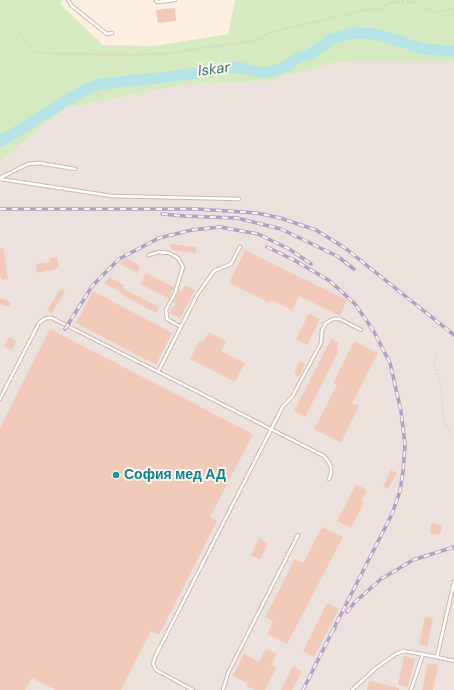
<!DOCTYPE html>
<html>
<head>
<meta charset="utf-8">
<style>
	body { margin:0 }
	canvas { display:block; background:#fcefe2 }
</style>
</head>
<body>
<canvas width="454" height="690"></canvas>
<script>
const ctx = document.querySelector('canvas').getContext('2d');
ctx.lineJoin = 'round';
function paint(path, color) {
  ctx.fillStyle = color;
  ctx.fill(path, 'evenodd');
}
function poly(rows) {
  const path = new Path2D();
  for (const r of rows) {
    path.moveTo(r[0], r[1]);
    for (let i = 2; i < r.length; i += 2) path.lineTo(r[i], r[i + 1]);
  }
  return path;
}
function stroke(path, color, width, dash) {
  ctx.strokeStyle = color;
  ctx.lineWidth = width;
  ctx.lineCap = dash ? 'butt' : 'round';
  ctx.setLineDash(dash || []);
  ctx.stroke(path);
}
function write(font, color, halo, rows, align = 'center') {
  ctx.font = font + ' "DM Sans",sans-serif';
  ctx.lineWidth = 4;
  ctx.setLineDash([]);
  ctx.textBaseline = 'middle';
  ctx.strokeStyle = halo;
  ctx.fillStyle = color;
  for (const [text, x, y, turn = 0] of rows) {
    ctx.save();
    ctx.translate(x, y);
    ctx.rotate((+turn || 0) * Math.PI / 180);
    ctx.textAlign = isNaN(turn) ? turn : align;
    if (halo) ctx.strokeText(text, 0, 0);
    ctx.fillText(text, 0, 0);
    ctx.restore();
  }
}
paint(poly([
	[454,61,454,690,0,690,0,163,36,131,66,108,186,84,267,81,337,62]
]), '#ebe2dd');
paint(poly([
	[0,0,62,0,61,5,103,45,154,46,228,34,235,0,454,0,454,61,337,62,267,81,186,84,66,108,36,131,0,163]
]), '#d6eac1');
stroke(poly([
	[0,141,8,137,84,90,100,84,169,77,236,67,263,73,270,72,286,67,297,58,311,54,331,39,352,33,375,34,396,40,423,49,454,51]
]), '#b7e4e6', 11);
paint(poly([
	[175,8,176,21,158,23,156,10],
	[171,244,196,247,196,253,170,250],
	[3,248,8,279,2,280,2,278,0,278,0,249],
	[245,250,347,300,340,316,299,296,292,310,271,300,270,303,229,283],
	[57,257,59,267,56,268,56,269,37,273,36,264,50,262,49,259],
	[126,258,140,266,137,273,120,264,122,261],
	[146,273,174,287,169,299,140,284],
	[109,277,124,285,123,288,159,307,156,313,121,294,122,293,105,284],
	[185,285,195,290,180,318,170,313,176,303,174,302,179,290,182,292],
	[61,288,65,291,52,313,47,310],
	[93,291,172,333,156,365,76,323],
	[0,298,11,302,10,307,0,304],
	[309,313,320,319,307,345,296,339],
	[50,329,253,434,210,517,217,521,159,635,151,631,121,690,55,690,32,678,25,690,0,690,0,428],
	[209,332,226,341,221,351,245,363,235,382,190,359,199,341,203,342],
	[9,337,16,341,12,350,4,346],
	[331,339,339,343,337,348,339,350,305,417,294,411],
	[354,341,378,353,352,403,359,406,341,443,314,429,337,385,333,383],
	[300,361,305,364,299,377,294,374],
	[391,470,397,473,388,489,383,486],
	[356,484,367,490,361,502,364,503,351,528,337,521],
	[431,523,442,525,440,535,430,534],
	[322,527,343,537,287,644,267,634,273,621,265,617,295,559,303,563],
	[259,538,268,543,260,560,251,555],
	[327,603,339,609,314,657,303,651],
	[425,616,433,618,427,646,419,645],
	[266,649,277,654,271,665,277,667,265,690,254,690,246,686,248,684,233,676,244,654,259,662],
	[404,656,415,659,408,687,398,685],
	[428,663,438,665,433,690,422,690],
	[293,666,302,671,292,690,281,690],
	[369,681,399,688,399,690,367,690]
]), '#f2caba');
const service = poly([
	[68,0,72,6,107,34,112,33],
	[156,0,157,2,175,0],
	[0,178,28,164,39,163,75,169],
	[0,179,112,196,239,199],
	[149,255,159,252,169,253,178,258,183,267,175,293,166,310,167,319,181,327],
	[158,372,197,295,214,271,231,264,240,247],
	[0,399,39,323,43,320,47,318,52,318,324,456,328,461,331,467,331,473,329,479],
	[437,657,454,661],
	[193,690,156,670,153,664,155,657,283,406,292,397,321,343,322,330,326,323,333,319,340,319,361,330],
	[223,690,228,673,298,535],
	[352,690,376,668,396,654,404,651,437,657,454,582],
	[411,690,423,654]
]);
stroke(service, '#d0b8ac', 4.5);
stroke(poly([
	[0,13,18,31,30,48,37,53,133,55,172,53,216,46,241,43,257,39,269,33,365,10,376,10,391,3,406,1,416,3,435,12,454,9],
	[437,355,434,360,434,366,438,373,441,386,443,417,447,426,451,434,454,437]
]), '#d7ad9d', 1, [1, 3]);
stroke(service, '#fff', 2.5);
const rail = poly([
	[0,209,197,209,257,213,280,218,316,230,345,248,454,335],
	[162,214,184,216,237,218,281,229,337,256,354,269],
	[267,247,294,260,330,281,355,304,373,330,390,363,401,411,405,445,403,471,400,491,392,514,332,632],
	[65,329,93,285,119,259,159,238,192,230,220,227,258,234,289,249,311,264],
	[347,612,355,602,381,579,413,560,454,547],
	[303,690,332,632,335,628]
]);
stroke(rail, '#b1a1c6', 3.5);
stroke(rail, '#fff4e9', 2, [6]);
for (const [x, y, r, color] of [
	[116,475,4,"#0f9aa8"]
]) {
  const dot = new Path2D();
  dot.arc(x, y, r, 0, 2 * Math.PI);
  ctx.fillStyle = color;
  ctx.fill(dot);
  stroke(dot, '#fff4e9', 1.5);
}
write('bold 14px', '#0d838f', '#fff4e9', [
	["София мед АД",124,475]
], 'left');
write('italic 15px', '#3c777a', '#fff4e9', [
	["Iskar",214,70,-7]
]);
</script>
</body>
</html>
